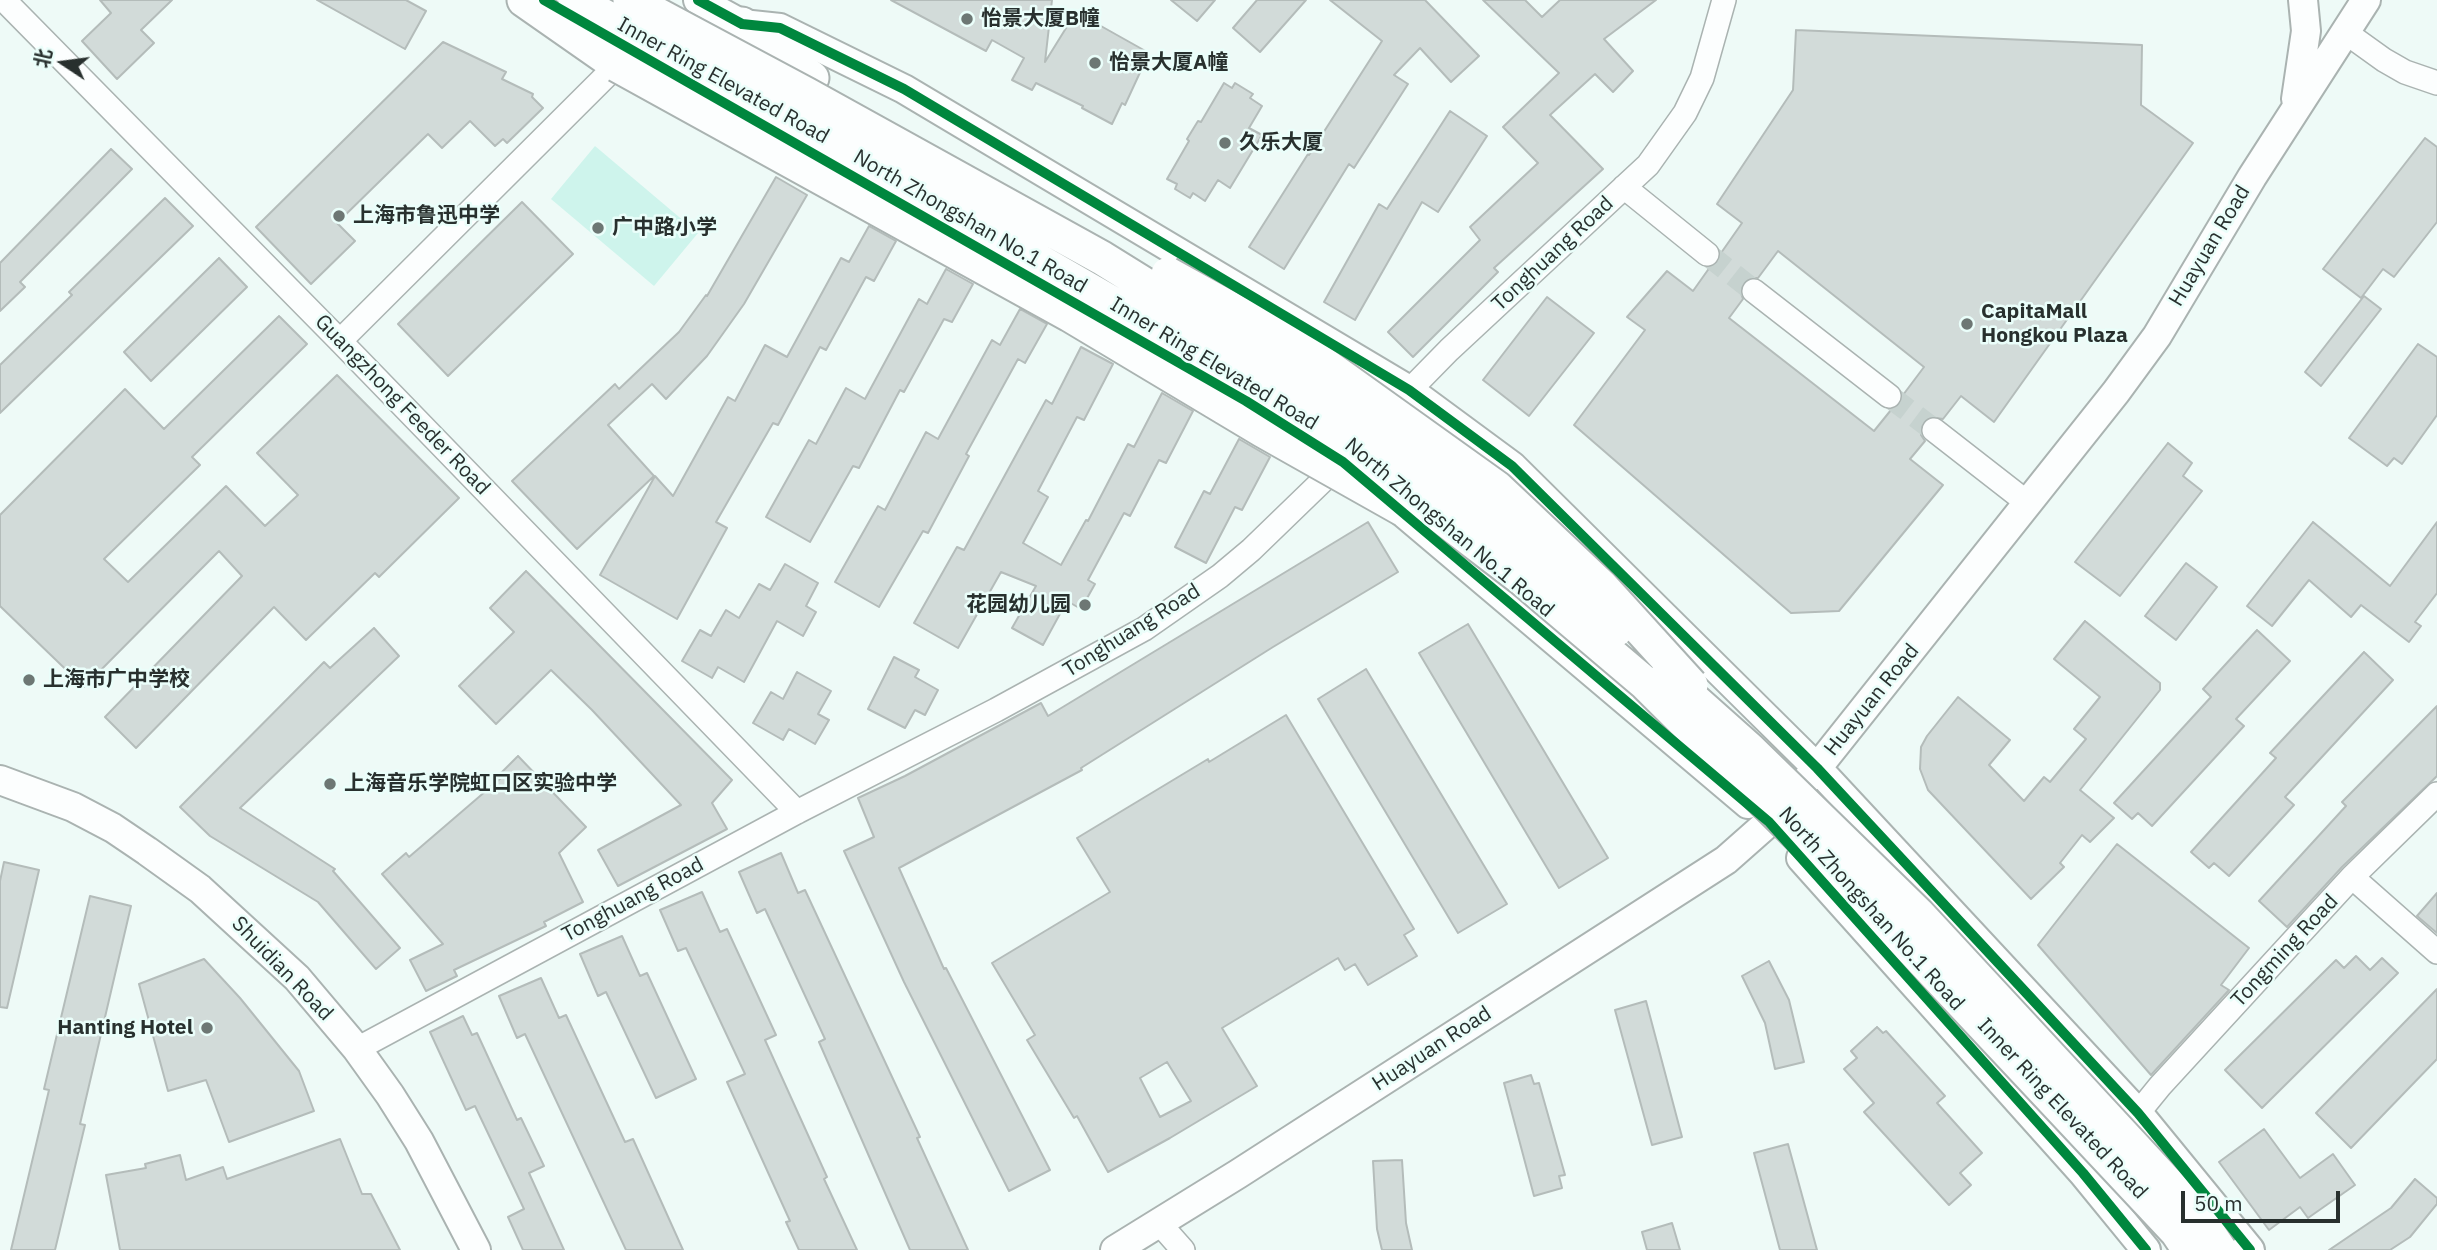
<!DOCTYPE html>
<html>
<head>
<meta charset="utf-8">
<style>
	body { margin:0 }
	#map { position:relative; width:2437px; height:1250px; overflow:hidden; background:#eefaf7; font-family:"IBM Plex Sans","Noto Sans SC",sans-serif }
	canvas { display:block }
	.north { position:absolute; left:28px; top:28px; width:70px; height:70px; -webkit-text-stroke:5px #eafefa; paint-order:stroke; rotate:283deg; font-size:19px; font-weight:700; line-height:28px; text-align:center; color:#28302e }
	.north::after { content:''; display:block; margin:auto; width:24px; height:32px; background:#28302e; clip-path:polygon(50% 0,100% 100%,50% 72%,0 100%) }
	.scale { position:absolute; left:2181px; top:1191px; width:159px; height:32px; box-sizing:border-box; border:4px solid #28302e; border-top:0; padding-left:9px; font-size:21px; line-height:24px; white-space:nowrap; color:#28302e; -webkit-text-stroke:5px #eafefa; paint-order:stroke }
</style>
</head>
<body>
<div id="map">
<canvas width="2437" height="1250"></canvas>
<div class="north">北</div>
<div class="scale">50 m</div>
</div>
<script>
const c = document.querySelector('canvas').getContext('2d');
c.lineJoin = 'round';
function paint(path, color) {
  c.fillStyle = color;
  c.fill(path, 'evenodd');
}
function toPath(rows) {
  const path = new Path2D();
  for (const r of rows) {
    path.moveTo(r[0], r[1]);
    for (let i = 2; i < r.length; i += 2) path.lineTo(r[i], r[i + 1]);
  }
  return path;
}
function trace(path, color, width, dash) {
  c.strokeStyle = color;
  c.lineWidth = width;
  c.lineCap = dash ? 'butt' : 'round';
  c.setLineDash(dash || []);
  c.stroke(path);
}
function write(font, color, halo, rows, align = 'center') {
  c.font = font + ' "IBM Plex Sans","Noto Sans SC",sans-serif';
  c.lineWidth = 5;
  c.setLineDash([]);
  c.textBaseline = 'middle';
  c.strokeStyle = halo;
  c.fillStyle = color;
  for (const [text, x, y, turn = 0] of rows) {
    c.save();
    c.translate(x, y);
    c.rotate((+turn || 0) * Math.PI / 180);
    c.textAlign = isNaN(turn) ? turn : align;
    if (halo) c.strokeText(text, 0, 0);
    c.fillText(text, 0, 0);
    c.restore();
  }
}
paint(toPath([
	[595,146,698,233,654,286,551,199]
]), '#cef4ec');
const building = toPath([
	[100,0,172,0,141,30,154,43,117,79,82,41,111,13,100,0],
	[317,0,406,0,426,11,405,49,317,0],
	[891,0,1052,0,1045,62,1076,12,1149,53,1125,105,1122,103,1112,124,1082,108,1083,106,1036,83,1032,90,1012,80,1024,58,992,40,986,51,891,0],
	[1171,0,1215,0,1197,21,1171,0],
	[1257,0,1306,0,1260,52,1233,28,1257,0],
	[1330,0,1425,0,1479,56,1451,82,1420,48,1394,75,1408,84,1354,168,1349,164,1284,269,1249,247,1308,154,1309,155,1382,41,1330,0],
	[1483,0,1525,0,1542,17,1560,0,1656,0,1604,39,1633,71,1613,92,1595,74,1550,115,1603,169,1494,268,1498,272,1413,357,1388,332,1480,240,1470,227,1538,163,1503,127,1559,73,1483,0],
	[1796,30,2142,45,2141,105,2193,143,1994,422,1961,396,1943,419,1929,417,1923,422,1921,435,1925,441,1910,459,1943,485,1839,611,1791,613,1574,425,1645,330,1627,317,1667,271,1693,291,1710,267,1718,262,1721,253,1742,223,1717,204,1793,90,1796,30],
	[1778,251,1924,367,1903,395,1900,405,1891,410,1874,431,1729,318,1743,299,1740,290,1743,283,1749,278,1758,278,1778,251],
	[443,42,506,72,502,79,533,94,532,97,543,108,507,143,503,139,495,146,470,121,442,148,428,134,337,223,355,241,311,284,256,227,443,42],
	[1224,83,1232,88,1235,83,1253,94,1250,98,1262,106,1249,128,1262,135,1230,188,1218,180,1205,201,1193,193,1190,198,1175,189,1177,184,1167,179,1189,141,1187,139,1198,121,1201,122,1224,83],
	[1450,111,1487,136,1438,212,1422,202,1355,320,1324,302,1379,204,1387,209,1450,111],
	[2425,138,2437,147,2437,222,2394,277,2383,269,2361,298,2323,269,2425,138],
	[111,149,132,169,20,282,25,287,0,311,0,263,111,149],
	[776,177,807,195,744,304,707,356,666,399,652,384,608,425,654,476,577,549,512,481,615,384,619,389,679,332,706,295,707,296,776,177],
	[165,198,193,226,0,413,0,365,72,295,69,292,165,198],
	[522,202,573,254,448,376,398,324,522,202],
	[869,226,896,241,874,281,866,277,826,350,820,347,778,425,773,423,716,522,727,528,677,619,600,575,655,476,673,496,728,397,735,401,765,345,787,357,841,258,849,262,869,226],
	[219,258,247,287,151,381,124,352,219,258],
	[946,269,973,284,952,322,944,319,904,392,900,390,859,468,853,466,810,542,766,517,809,440,816,444,846,388,865,399,919,299,927,304,946,269],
	[2364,296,2381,309,2321,386,2305,372,2364,296],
	[1547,297,1594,333,1529,416,1483,380,1547,297],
	[1020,309,1047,324,1025,363,1018,359,966,454,969,456,928,533,923,531,879,607,835,582,878,506,885,510,926,432,938,439,992,340,1000,345,1020,309],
	[279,316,307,344,192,457,200,465,104,559,128,582,226,486,265,526,298,495,257,453,337,375,459,498,379,577,375,573,306,640,274,607,136,748,105,717,242,576,219,551,84,687,0,606,0,515,125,389,164,429,279,316],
	[2418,344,2437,357,2437,415,2402,464,2394,458,2387,466,2349,438,2418,344],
	[1081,347,1113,364,1084,420,1077,417,1038,491,1048,497,1023,543,1061,565,1086,520,1088,521,1128,444,1134,447,1162,393,1193,411,1166,463,1159,460,1130,516,1124,513,1088,580,1095,584,1081,609,1067,601,1043,645,1012,628,1036,586,1001,572,958,648,914,623,957,547,964,550,1046,400,1052,404,1081,347],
	[1239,439,1270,457,1242,510,1235,507,1206,563,1175,547,1204,491,1210,494,1239,439],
	[2168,443,2192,463,2183,476,2202,491,2120,596,2075,562,2168,443],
	[1368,522,1398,572,1273,647,1081,768,1082,770,899,868,944,969,946,968,1050,1170,1009,1191,904,982,844,851,874,837,858,798,905,776,1041,703,1048,716,1368,522],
	[2313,522,2390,586,2437,522,2437,593,2415,622,2421,626,2409,642,2361,605,2351,617,2309,580,2272,626,2247,606,2313,522],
	[2186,563,2217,587,2176,640,2145,616,2186,563],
	[785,564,818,583,806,606,816,612,803,636,777,621,744,682,718,667,712,678,682,661,700,630,711,636,726,610,739,618,759,584,770,590,785,564],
	[526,571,732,780,712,803,727,829,618,886,598,850,681,805,592,710,551,670,496,724,459,686,514,632,490,608,526,571],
	[2085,621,2160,683,2160,690,2080,790,2114,818,2090,842,2082,835,2060,863,2064,867,2031,899,1928,790,1920,769,1921,747,1927,736,1958,697,2010,740,1989,765,2024,801,2044,777,2050,782,2086,739,2074,729,2100,697,2054,659,2085,621],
	[1468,624,1608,858,1559,888,1419,653,1468,624],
	[374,628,399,656,240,808,335,869,333,871,400,948,376,969,318,902,210,836,180,807,324,662,330,668,374,628],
	[2257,630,2290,661,2236,719,2244,726,2152,826,2138,813,2132,819,2114,803,2211,697,2203,689,2257,630],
	[2364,652,2393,680,2285,797,2294,805,2229,876,2214,863,2209,868,2191,852,2276,758,2270,753,2364,652],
	[894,657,919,670,915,677,938,690,925,715,915,710,905,728,868,709,894,657],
	[1366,669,1507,904,1458,933,1318,699,1366,669],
	[797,672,831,691,818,714,829,720,815,744,789,729,783,740,753,723,771,692,783,699,797,672],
	[2437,706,2437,776,2342,867,2287,927,2259,901,2346,806,2342,802,2437,706],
	[1286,715,1414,929,1404,935,1417,956,1368,985,1355,964,1345,970,1338,958,1222,1028,1257,1086,1170,1138,1108,1172,1077,1116,1074,1118,1027,1040,1035,1035,992,963,1110,892,1077,838,1208,759,1209,762,1286,715],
	[1167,1062,1191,1101,1160,1117,1140,1078,1167,1062],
	[518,756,586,827,559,853,583,902,544,922,546,926,454,970,457,976,426,991,410,960,443,944,382,874,406,853,409,857,501,778,499,775,518,756],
	[2117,844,2249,948,2221,985,2229,990,2151,1075,2038,945,2117,844],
	[781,853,798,893,805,890,920,1137,917,1138,968,1250,910,1250,819,1042,825,1039,765,909,757,913,739,872,781,853],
	[4,862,39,870,7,1008,0,1007,0,881,4,862],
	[702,892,720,932,727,929,776,1035,765,1040,827,1177,824,1179,857,1250,799,1250,786,1222,790,1221,727,1082,745,1074,686,948,678,951,660,910,702,892],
	[2437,893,2437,933,2417,916,2437,893],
	[90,896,131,906,80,1124,85,1125,55,1250,11,1250,49,1090,44,1089,90,896],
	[622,936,640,976,647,973,696,1079,656,1098,606,992,598,996,580,954,622,936],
	[2356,956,2370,970,2382,958,2398,973,2262,1108,2225,1070,2336,960,2344,968,2356,956],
	[204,959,240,998,299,1071,314,1111,229,1142,206,1080,168,1091,139,984,204,959],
	[1769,961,1789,1000,1804,1062,1775,1069,1765,1023,1742,976,1769,961],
	[541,978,559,1018,566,1015,625,1142,633,1139,683,1250,626,1250,525,1034,517,1038,499,996,541,978],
	[2437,989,2437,1059,2351,1148,2316,1113,2437,989],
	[1646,1001,1682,1137,1652,1145,1615,1010,1646,1001],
	[463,1016,472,1035,477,1033,517,1120,521,1118,544,1166,529,1173,564,1250,523,1250,508,1217,524,1209,475,1106,466,1110,430,1032,463,1016],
	[1877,1027,1883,1033,1886,1031,1945,1096,1937,1103,1982,1153,1960,1173,1971,1185,1949,1205,1864,1112,1874,1103,1844,1069,1857,1058,1851,1051,1877,1027],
	[1531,1075,1534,1084,1539,1083,1565,1175,1559,1176,1562,1188,1534,1196,1504,1083,1531,1075],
	[2264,1129,2300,1178,2333,1154,2355,1185,2308,1218,2300,1207,2269,1230,2219,1162,2264,1129],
	[340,1139,362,1194,371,1194,400,1250,120,1250,106,1175,146,1168,145,1164,180,1155,186,1180,223,1167,227,1179,340,1139],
	[1788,1144,1817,1250,1780,1250,1754,1153,1788,1144],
	[1402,1160,1406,1223,1412,1250,1382,1250,1377,1229,1373,1161,1402,1160],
	[2415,1179,2437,1198,2437,1204,2410,1237,2390,1250,2329,1250,2391,1208,2415,1179],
	[1672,1223,1680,1250,1647,1250,1642,1232,1672,1223]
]);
paint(building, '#d2dbd9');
trace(building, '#b4bcba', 2);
trace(toPath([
	[1707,254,1754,291],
	[1889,396,1934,430]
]), '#c6d2cf', 23, [23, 11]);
const minor = toPath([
	[4,0,340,341,797,812],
	[2345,32,2384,60,2405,72,2437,83],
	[1624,187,1707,254],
	[1754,291,1889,396],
	[340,341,617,65],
	[1398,402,1449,350,1648,165,1685,113,1702,78,1724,0],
	[1934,430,2029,504],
	[2352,877,2437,952],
	[357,1049,797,812,996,710,1144,629,1220,576,1251,550,1343,461],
	[2138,1113,2160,1086,2352,877,2437,794],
	[1160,1224,1183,1250]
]);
const major = toPath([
	[698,0,742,24,780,28,904,89,1409,390,1512,466,1817,768,2138,1113,2250,1250],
	[589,26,805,150],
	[2296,99,2306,31,2303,0],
	[1386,498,1748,804],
	[0,780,73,807,113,828,147,851,200,889,297,978,357,1049,390,1095,419,1141,476,1250],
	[1801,858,2083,1173,2146,1250],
	[1115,1250,1238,1174,1726,860,1769,822,1817,768,2116,392,2157,336,2252,177,2366,0]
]);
const highway = toPath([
	[524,0,617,65],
	[742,24,812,78]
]);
trace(minor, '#aab3b1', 26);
trace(major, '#aab3b1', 32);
trace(highway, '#aab3b1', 37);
trace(minor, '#fcfefe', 23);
trace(major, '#fcfefe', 28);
trace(highway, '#fcfefe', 33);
const highwayBridge = toPath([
	[575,0,852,153,1171,337,1338,438,1521,578,1646,684,1891,927,2177,1232,2189,1250],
	[630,0,806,94,1102,258,1350,412,1518,541,1616,630],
	[617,65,1070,315,1262,430,1404,510],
	[1168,274,1300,347,1497,488,1602,587,1691,685],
	[1667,676,1749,749,1918,914,2195,1213,2220,1250]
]);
trace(highwayBridge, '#aab3b1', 37, []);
trace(highwayBridge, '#fcfefe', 33);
trace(toPath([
	[544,0,1246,401,1343,462,1769,822,2083,1173,2146,1250],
	[698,0,742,24,780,28,904,89,1409,390,1512,466,1817,768,2138,1113,2250,1250]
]), '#00873e', 10);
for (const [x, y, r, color] of [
	[967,19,7,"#6d7774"],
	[1095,63,7,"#6d7774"],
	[1225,143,7,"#6d7774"],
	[339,216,7,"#6d7774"],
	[598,228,7,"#6d7774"],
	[1967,324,7,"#6d7774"],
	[1085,605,7,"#6d7774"],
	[29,680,7,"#6d7774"],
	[330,784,7,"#6d7774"],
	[207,1028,7,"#6d7774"]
]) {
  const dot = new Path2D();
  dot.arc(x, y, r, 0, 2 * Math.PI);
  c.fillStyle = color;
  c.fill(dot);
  trace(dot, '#eafefa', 2.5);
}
write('bold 21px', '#28302e', '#eafefa', [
	["怡景大厦B幢",981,19],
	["怡景大厦A幢",1109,63],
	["久乐大厦",1239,143],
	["上海市鲁迅中学",353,216],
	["广中路小学",612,228],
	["CapitaMall",1981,312],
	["Hongkou Plaza",1981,336],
	["花园幼儿园",1071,605,"right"],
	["上海市广中学校",43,680],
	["上海音乐学院虹口区实验中学",344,784],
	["Hanting Hotel",193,1028,"right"]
], 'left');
write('21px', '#28302e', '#eafefa', [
	["Inner Ring Elevated Road",723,81,29],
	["North Zhongshan No.1 Road",970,222,30],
	["Huayuan Road",2210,246,-59],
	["Tonghuang Road",1553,254,-43],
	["Inner Ring Elevated Road",1214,364,31],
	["Guangzhong Feeder Road",402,405,46],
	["North Zhongshan No.1 Road",1449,528,40],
	["Tonghuang Road",1132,631,-32],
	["Huayuan Road",1872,700,-51],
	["Tonghuang Road",633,900,-28],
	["North Zhongshan No.1 Road",1871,909,48],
	["Tongming Road",2285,951,-47],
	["Shuidian Road",282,969,46],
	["Huayuan Road",1432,1049,-33],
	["Inner Ring Elevated Road",2062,1109,47]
]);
</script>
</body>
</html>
